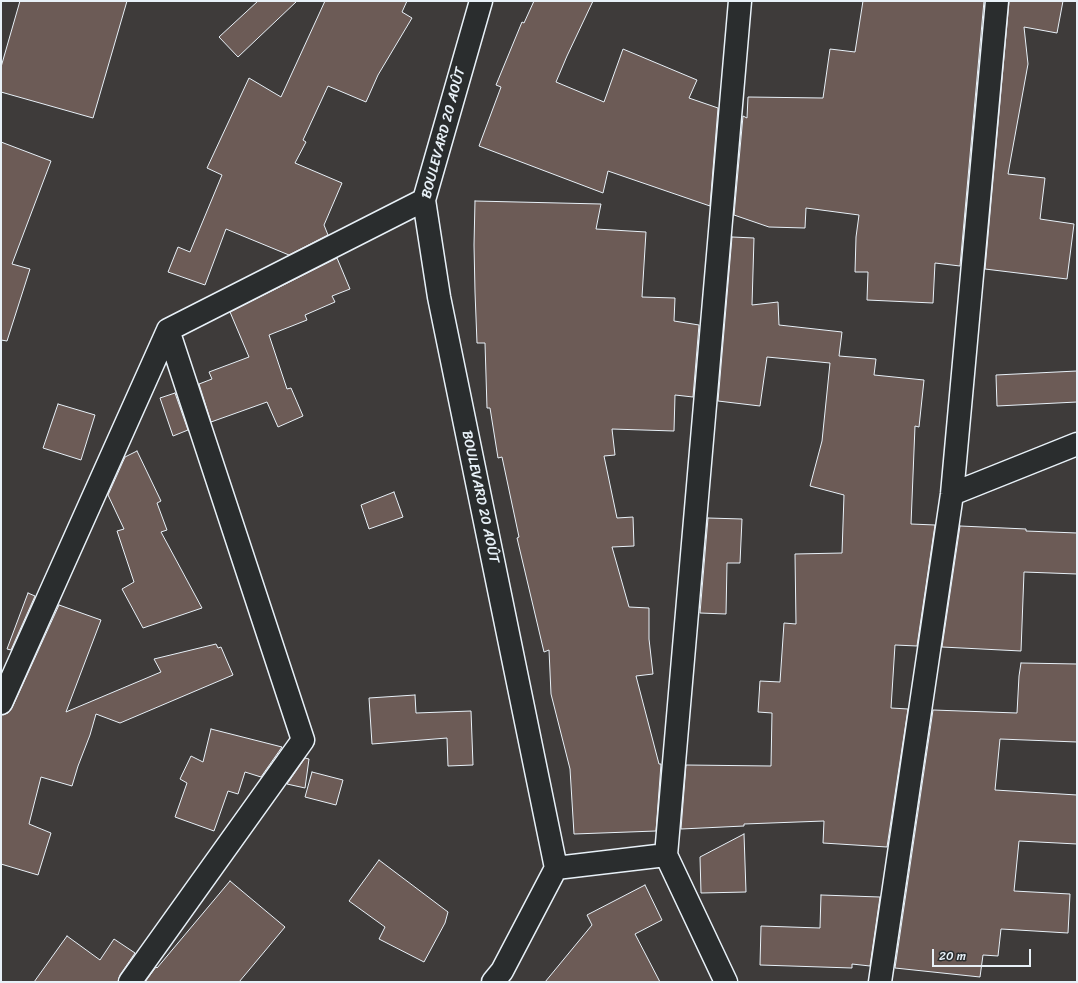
<!DOCTYPE html>
<html>
<head>
<meta charset="utf-8">
<style>
	body { margin:0 }
	#map { position:relative; width:1078px; height:983px; overflow:hidden; background:#3e3b3a; font-family:Sriracha,sans-serif }
	canvas { display:block }
	.frame { position:absolute; inset:0; border:2px solid #e8f1f8; pointer-events:none }
	.scale { position:absolute; left:932px; top:949px; width:99px; height:18px; box-sizing:border-box; border:2px solid #e8f1f8; border-top:0; padding-left:5px; font-size:12px; line-height:14px; white-space:nowrap; color:#e8f1f8; -webkit-text-stroke:3px #2a2d2e; paint-order:stroke }
</style>
</head>
<body>
<div id="map">
<canvas width="1078" height="983"></canvas>
<div class="frame"></div>
<div class="scale">20 m</div>
</div>
<script>
const c = document.querySelector('canvas').getContext('2d');
c.lineJoin = 'round';
function paint(path, color) {
  c.fillStyle = color;
  c.fill(path, 'evenodd');
}
function toPath(rows) {
  const path = new Path2D();
  for (const r of rows) {
    path.moveTo(r[0], r[1]);
    for (let i = 2; i < r.length; i += 2) path.lineTo(r[i], r[i + 1]);
  }
  return path;
}
function trace(path, color, width, dash) {
  c.strokeStyle = color;
  c.lineWidth = width;
  c.lineCap = dash ? 'butt' : 'round';
  c.setLineDash(dash || []);
  c.stroke(path);
}
function write(font, color, halo, rows, align = 'center') {
  c.font = font + ' Sriracha,sans-serif';
  c.lineWidth = 3;
  c.setLineDash([]);
  c.textBaseline = 'middle';
  c.strokeStyle = halo;
  c.fillStyle = color;
  for (const [text, x, y, turn = 0] of rows) {
    c.save();
    c.translate(x, y);
    c.rotate((+turn || 0) * Math.PI / 180);
    c.textAlign = isNaN(turn) ? turn : align;
    if (halo) c.strokeText(text, 0, 0);
    c.fillText(text, 0, 0);
    c.restore();
  }
}
const building = toPath([
	[20,1,127,1,93,118,1,92,1,67,20,1],
	[258,1,297,1,238,57,219,37,258,1],
	[325,1,407,1,402,12,412,18,378,75,366,102,328,86,303,140,306,142,295,163,342,183,324,225,328,235,289,255,226,229,205,285,168,272,178,247,190,252,222,175,207,168,249,78,281,97,325,1],
	[534,1,593,1,567,56,556,82,604,102,623,49,697,80,689,98,718,108,710,206,608,171,603,193,479,146,501,87,496,85,522,22,524,23,534,1],
	[863,1,984,1,960,266,935,263,933,303,867,300,868,272,855,272,856,237,859,215,806,208,805,228,769,227,734,215,743,116,747,118,748,97,823,98,830,49,855,52,863,1],
	[1009,1,1063,1,1057,33,1024,27,1028,64,1008,174,1045,178,1040,219,1074,224,1067,279,985,269,1009,1],
	[1,142,51,161,12,264,30,269,7,341,1,340,1,142],
	[475,201,601,204,596,229,646,232,642,297,675,298,674,321,699,325,693,397,675,395,674,431,612,429,615,455,604,456,617,518,633,517,634,546,612,547,629,607,649,608,649,639,653,674,636,676,659,764,661,764,656,831,574,834,570,769,551,694,549,650,544,652,517,538,519,537,502,457,498,458,490,408,487,408,485,343,477,343,475,292,474,245,475,201],
	[732,237,754,238,752,305,778,302,779,325,842,332,839,356,876,359,874,375,924,380,919,427,915,426,911,524,935,525,917,646,895,645,891,708,908,709,887,847,823,843,824,821,744,824,744,826,681,829,686,765,771,766,772,713,758,712,760,681,780,682,784,623,796,624,795,554,842,553,844,495,810,486,822,441,830,363,767,357,760,406,718,401,732,237],
	[337,258,350,289,332,296,335,302,305,315,307,320,269,335,287,389,291,388,303,416,278,427,267,402,211,422,199,384,212,379,209,372,249,357,230,312,337,258],
	[1077,371,1077,402,997,406,996,375,1077,371],
	[175,393,188,430,173,436,160,398,175,393],
	[58,404,95,415,81,460,43,448,58,404],
	[137,451,161,501,157,503,167,530,161,532,202,608,143,628,122,589,134,582,117,531,124,529,108,495,125,457,137,451],
	[394,492,403,517,369,529,361,505,394,492],
	[708,518,742,519,740,563,727,563,726,614,700,613,708,518],
	[960,526,1026,529,1026,531,1077,533,1077,574,1024,572,1021,651,942,647,960,526],
	[28,593,35,596,11,650,7,649,28,593],
	[59,605,101,620,66,712,161,672,154,659,216,644,218,648,221,647,233,675,120,723,96,714,90,735,78,766,72,786,41,777,29,824,51,833,38,875,1,864,1,715,8,713,12,708,59,605],
	[1021,663,1077,664,1077,742,1000,739,995,790,1077,795,1077,844,1019,841,1014,891,1070,894,1068,933,1001,929,998,956,983,955,980,977,895,968,933,710,1017,713,1019,676,1021,663],
	[415,695,416,713,471,711,473,765,448,766,447,738,372,744,369,698,415,695],
	[211,729,282,747,261,777,245,772,238,794,228,791,214,831,175,817,187,783,180,779,191,756,203,762,211,729],
	[305,758,309,759,305,788,287,784,305,758],
	[312,772,343,780,336,805,305,797,312,772],
	[744,834,746,892,701,893,700,857,744,834],
	[379,860,448,912,445,923,424,962,379,939,385,927,349,901,379,860],
	[230,881,285,927,239,982,145,982,156,967,157,968,230,881],
	[645,885,662,920,635,934,660,982,545,982,592,925,587,915,645,885],
	[821,895,880,897,870,966,852,964,852,968,760,965,761,926,820,928,821,895],
	[67,936,100,960,114,939,135,953,120,975,118,982,34,982,67,936]
]);
paint(building, '#6c5b56');
trace(building, '#e8f1f8', 1);
const street = toPath([
	[481,1,424,200,439,297,556,868,502,971,493,982],
	[952,494,1077,444],
	[1,703,168,330,424,200],
	[556,868,666,855],
	[130,982,303,740,168,330],
	[726,982,666,855,740,1],
	[880,982,952,494,997,1]
]);
trace(street, '#e8f1f8', 25);
trace(street, '#2a2d2e', 22);
write('14px', '#e8f1f8', '#2a2d2e', [
	["BOULEVARD 20 AOÛT",444,133,-75],
	["BOULEVARD 20 AOÛT",480,497,78]
]);
</script>
</body>
</html>
